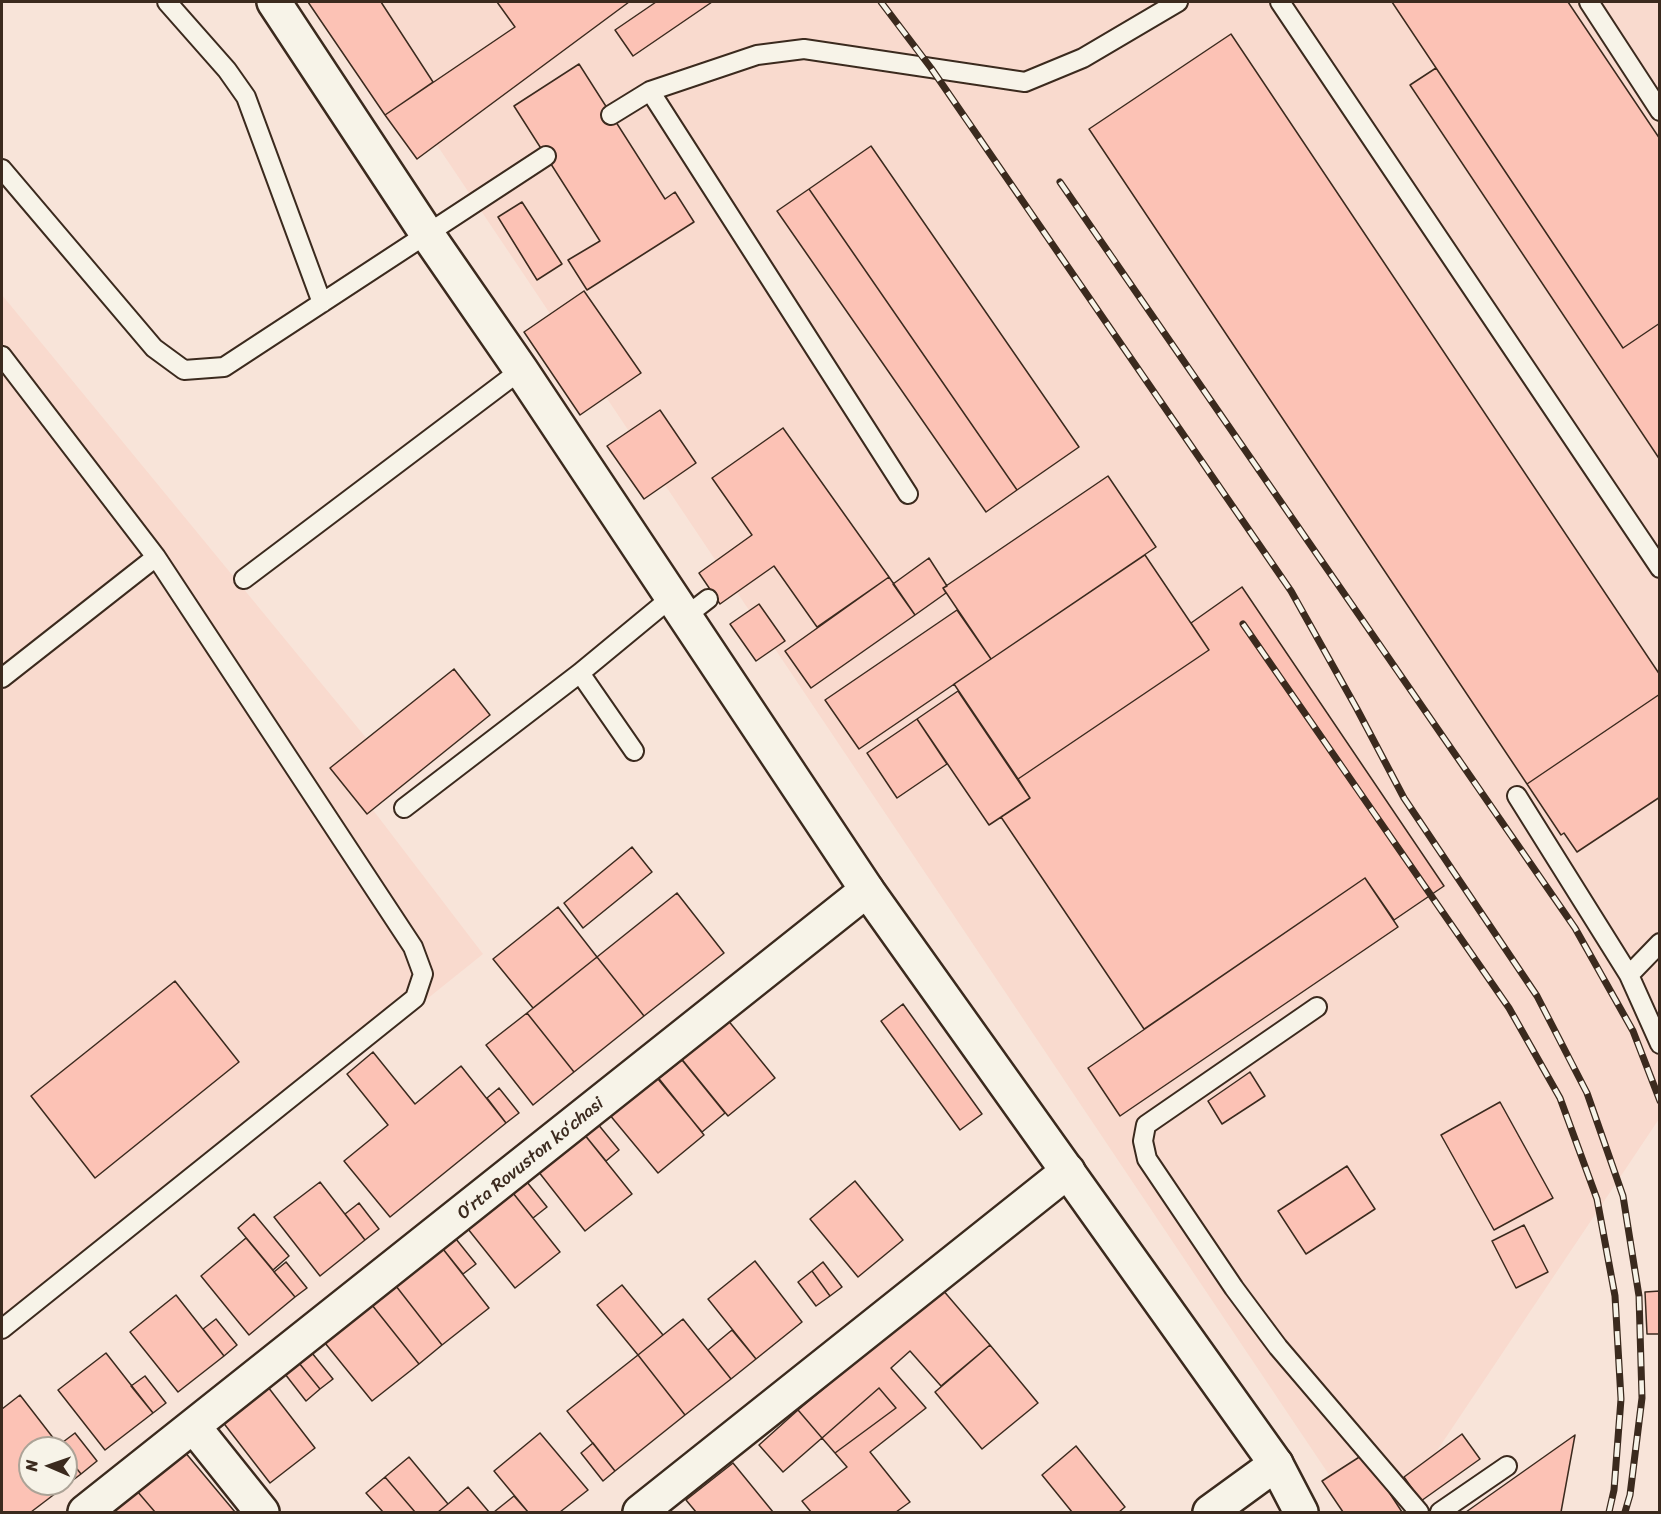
<!DOCTYPE html>
<html>
<head>
<meta charset="utf-8">
<style>
	body { margin:0 }
	#map { position:relative; width:1661px; height:1514px; overflow:hidden; background:#f8e4d9; font-family:Sriracha,sans-serif }
	canvas { display:block }
	.frame { position:absolute; inset:0; border:3px solid #3b2a1e; pointer-events:none }
	.north { position:absolute; left:18px; top:1436px; width:60px; height:60px; box-sizing:border-box; background:#f7f3e8; border:2px solid #aca397; border-radius:50%; rotate:272deg; font-size:16px; font-weight:700; line-height:24px; text-align:center; color:#3b2a1e }
	.north::after { content:''; display:block; margin:auto; width:21px; height:27px; background:#3b2a1e; clip-path:polygon(50% 0,100% 100%,50% 72%,0 100%) }
</style>
</head>
<body>
<div id="map">
<canvas width="1661" height="1514"></canvas>
<div class="frame"></div>
<div class="north">N</div>
</div>
<script>
const c = document.querySelector('canvas').getContext('2d');
c.lineJoin = 'round';
function paint(path, color) {
  c.fillStyle = color;
  c.fill(path, 'evenodd');
}
function toPath(rows) {
  const path = new Path2D();
  for (const r of rows) {
    path.moveTo(r[0], r[1]);
    for (let i = 2; i < r.length; i += 2) path.lineTo(r[i], r[i + 1]);
  }
  return path;
}
function trace(path, color, width, dash) {
  c.strokeStyle = color;
  c.lineWidth = width;
  c.lineCap = dash ? 'butt' : 'round';
  c.setLineDash(dash || []);
  c.stroke(path);
}
function write(font, color, halo, rows, align = 'center') {
  c.font = font + ' Sriracha,sans-serif';
  c.lineWidth = 5;
  c.setLineDash([]);
  c.textBaseline = 'middle';
  c.strokeStyle = halo;
  c.fillStyle = color;
  for (const [text, x, y, turn = 0] of rows) {
    c.save();
    c.translate(x, y);
    c.rotate((+turn || 0) * Math.PI / 180);
    c.textAlign = isNaN(turn) ? turn : align;
    if (halo) c.strokeText(text, 0, 0);
    c.fillText(text, 0, 0);
    c.restore();
  }
}
paint(toPath([
	[341,2,1659,2,1659,1119,1396,1512,1354,1512],
	[2,295,367,739,367,814,373,810,483,954,2,1340]
]), '#f9dace');
const building = toPath([
	[308,2,381,2,433,82,385,115,308,2],
	[497,2,629,2,417,159,385,115,515,27,497,2],
	[656,2,712,2,633,56,615,30,656,2],
	[1392,2,1568,2,1660,139,1660,323,1623,348,1392,2],
	[1231,34,1660,675,1660,694,1527,784,1089,129,1231,34],
	[579,64,665,199,675,192,694,222,587,290,568,260,600,241,514,106,579,64],
	[1436,68,1623,348,1660,323,1660,460,1410,85,1436,68],
	[871,146,1079,447,1017,490,809,189,871,146],
	[809,189,1017,490,986,512,777,211,809,189],
	[522,202,562,264,537,280,498,217,522,202],
	[584,291,641,373,580,415,524,332,584,291],
	[660,410,696,463,644,499,607,446,660,410],
	[783,428,889,577,817,627,774,566,720,604,699,573,752,535,712,478,783,428],
	[1108,476,1156,547,991,659,943,588,1108,476],
	[1145,555,1209,650,1018,779,954,684,1145,555],
	[929,558,947,586,943,588,946,593,915,615,893,584,929,558],
	[889,577,915,615,811,688,785,651,889,577],
	[1242,587,1444,886,1394,920,1365,878,1144,1029,1001,817,1030,798,1018,779,1209,650,1191,623,1242,587],
	[759,604,785,641,756,661,730,624,759,604],
	[957,610,991,659,859,749,825,700,957,610],
	[454,669,490,715,367,814,330,768,454,669],
	[958,691,1030,798,989,825,917,719,958,691],
	[1660,694,1660,797,1577,852,1564,833,1561,835,1527,784,1660,694],
	[917,719,947,764,897,798,867,753,917,719],
	[632,847,652,872,583,928,564,903,632,847],
	[1365,878,1398,927,1120,1116,1088,1068,1365,878],
	[677,893,724,953,644,1016,597,957,677,893],
	[558,907,597,957,533,1008,493,959,558,907],
	[597,957,644,1016,574,1072,527,1013,597,957],
	[175,981,239,1062,95,1178,31,1096,175,981],
	[903,1004,982,1114,960,1130,881,1021,903,1004],
	[527,1013,574,1072,533,1105,486,1045,527,1013],
	[727,1019,775,1078,728,1116,680,1057,727,1019],
	[373,1052,415,1104,461,1066,506,1123,390,1217,344,1161,388,1125,347,1074,373,1052],
	[682,1060,725,1113,702,1132,658,1079,682,1060],
	[1250,1072,1265,1096,1222,1124,1208,1101,1250,1072],
	[656,1075,704,1135,658,1173,609,1114,656,1075],
	[499,1088,519,1113,506,1123,487,1098,499,1088],
	[1500,1102,1553,1198,1494,1230,1441,1135,1500,1102],
	[597,1123,619,1150,606,1161,584,1134,597,1123],
	[584,1134,632,1194,585,1231,538,1171,584,1134],
	[1347,1166,1375,1209,1306,1254,1278,1211,1347,1166],
	[855,1181,903,1240,858,1277,810,1219,855,1181],
	[320,1182,365,1240,320,1276,274,1217,320,1182],
	[527,1182,547,1207,533,1218,513,1193,527,1182],
	[513,1193,560,1252,515,1288,468,1229,513,1193],
	[359,1203,379,1229,365,1240,345,1214,359,1203],
	[254,1214,289,1256,273,1270,238,1228,254,1214],
	[1524,1225,1548,1272,1516,1288,1492,1241,1524,1225],
	[246,1238,295,1297,249,1335,201,1276,246,1238],
	[456,1239,476,1264,463,1274,443,1249,456,1239],
	[443,1249,489,1308,442,1345,396,1286,443,1249],
	[755,1261,802,1322,756,1359,708,1299,755,1261],
	[286,1262,307,1288,295,1297,274,1272,286,1262],
	[823,1262,842,1287,830,1296,812,1271,823,1262],
	[812,1271,830,1296,816,1306,798,1282,812,1271],
	[622,1285,663,1335,638,1355,597,1305,622,1285],
	[396,1286,442,1345,419,1364,372,1305,396,1286],
	[942,1289,990,1345,941,1386,910,1351,891,1368,926,1408,870,1452,910,1502,896,1512,811,1512,802,1501,847,1467,835,1453,896,1408,879,1388,822,1438,798,1410,942,1289],
	[1660,1291,1660,1334,1647,1334,1645,1292,1660,1291],
	[176,1295,224,1356,178,1392,130,1332,176,1295],
	[372,1305,419,1364,372,1401,325,1343,372,1305],
	[216,1319,237,1345,224,1356,203,1329,216,1319],
	[683,1319,731,1379,685,1415,638,1355,683,1319],
	[732,1330,756,1359,731,1379,708,1350,732,1330],
	[990,1345,1038,1403,982,1449,935,1392,990,1345],
	[106,1353,153,1413,105,1450,58,1390,106,1353],
	[312,1353,333,1379,320,1389,299,1363,312,1353],
	[638,1355,685,1415,615,1471,567,1411,638,1355],
	[299,1363,320,1389,306,1401,285,1374,299,1363],
	[145,1376,166,1403,153,1413,131,1386,145,1376],
	[268,1387,315,1448,270,1483,222,1421,268,1387],
	[879,1388,896,1408,835,1453,822,1438,879,1388],
	[20,1395,61,1448,30,1448,30,1484,66,1484,66,1455,81,1474,31,1512,2,1512,2,1409,20,1395],
	[798,1410,822,1438,783,1472,759,1445,798,1410],
	[75,1433,97,1461,81,1474,66,1455,66,1448,59,1445,75,1433],
	[540,1433,588,1490,560,1512,528,1512,494,1471,540,1433],
	[1462,1434,1480,1459,1421,1501,1404,1477,1462,1434],
	[1575,1435,1561,1512,1466,1512,1575,1435],
	[593,1443,615,1471,603,1481,581,1453,593,1443],
	[1076,1446,1125,1507,1119,1512,1072,1512,1042,1475,1076,1446],
	[184,1451,235,1512,155,1512,137,1491,184,1451],
	[1364,1454,1402,1512,1343,1512,1322,1481,1364,1454],
	[409,1457,448,1504,438,1512,415,1512,385,1477,409,1457],
	[733,1463,773,1512,696,1512,686,1500,733,1463],
	[385,1477,415,1512,383,1512,366,1493,385,1477],
	[468,1487,489,1512,438,1512,448,1504,468,1487],
	[137,1491,155,1512,110,1512,137,1491],
	[514,1496,528,1512,494,1512,514,1496]
]);
paint(building, '#fcc2b5');
trace(building, '#3b2a1e', 1.5);
const service = toPath([
	[167,2,227,70,246,97,322,303],
	[1280,2,1660,568],
	[1589,2,1660,111],
	[650,91,908,494],
	[611,115,650,91,757,55,804,49,1025,82,1083,58,1178,2],
	[2,169,154,348,184,370,224,367,546,156],
	[2,356,156,557,413,947,423,974,415,998,2,1329],
	[244,579,521,370],
	[686,616,708,599],
	[580,673,634,751],
	[2,678,156,557],
	[1517,796,1629,975,1660,1044],
	[404,808,580,673,672,597],
	[1629,975,1660,943],
	[1317,1007,1146,1125,1143,1141,1147,1159,1234,1288,1278,1347,1419,1512],
	[1440,1512,1507,1466]
]);
const minor = toPath([
	[194,1427,262,1512],
	[85,1512,867,890],
	[640,1512,1068,1171],
	[1210,1512,1276,1464]
]);
const tertiary = toPath([
	[274,2,427,234,521,370,867,890,1276,1464,1301,1512]
]);
trace(service, '#3b2a1e', 22);
trace(minor, '#3b2a1e', 38);
trace(tertiary, '#3b2a1e', 38);
trace(service, '#f7f3e8', 18);
trace(minor, '#f7f3e8', 33);
trace(tertiary, '#f7f3e8', 33);
const rail = toPath([
	[881,2,931,68,1291,591,1357,709,1404,798,1537,996,1587,1093,1623,1196,1639,1296,1642,1398,1630,1495,1625,1512],
	[1060,182,1575,928,1633,1031,1660,1101],
	[1243,624,1509,1008,1560,1098,1597,1199,1615,1296,1621,1399,1614,1490,1609,1512]
]);
trace(rail, '#3b2a1e', 7);
trace(rail, '#f7f3e8', 4.5, [14]);
write('18px', '#3b2a1e', '#f7f3e8', [
	["Oʻrta Rovuston koʻchasi",531,1159,-39]
]);
</script>
</body>
</html>
